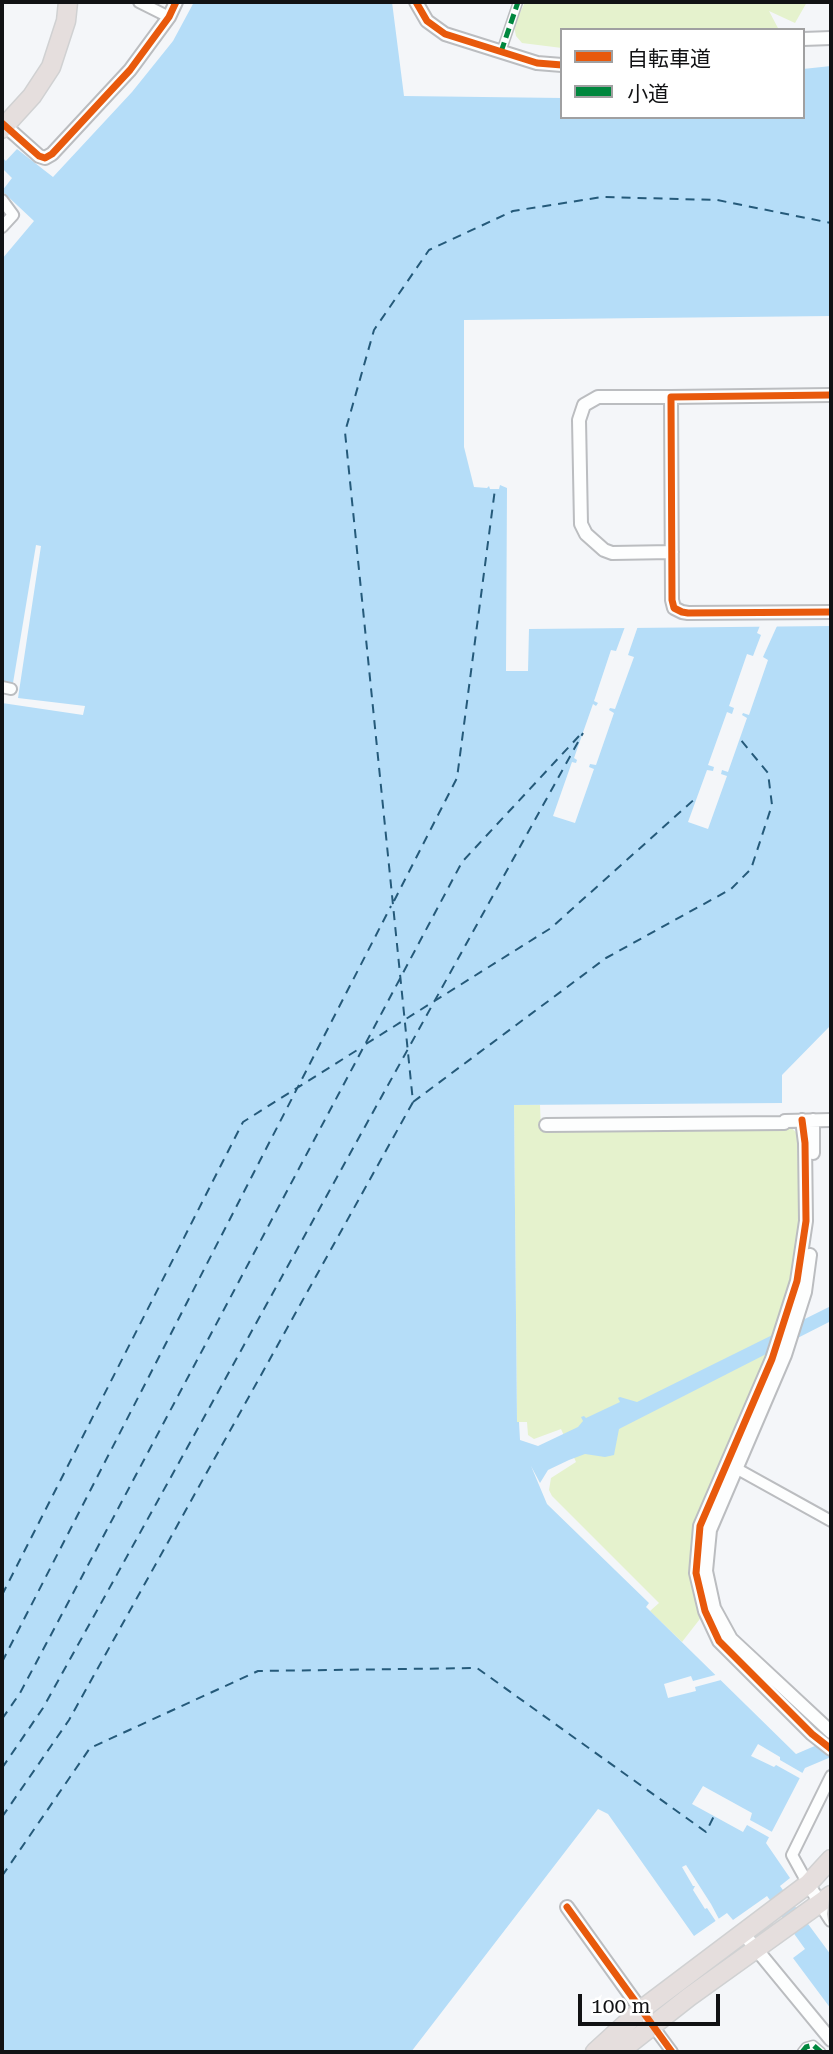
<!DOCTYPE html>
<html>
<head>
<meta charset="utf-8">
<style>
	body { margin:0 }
	#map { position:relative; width:833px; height:2054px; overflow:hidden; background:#f4f6f9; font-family:"Roboto Serif","Noto Sans JP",serif }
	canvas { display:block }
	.frame { position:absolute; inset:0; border:4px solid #111214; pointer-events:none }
	.legend { position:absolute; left:560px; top:28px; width:245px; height:91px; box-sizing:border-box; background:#fff; border:2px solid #a0a0a1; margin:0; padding:9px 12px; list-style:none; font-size:21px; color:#111214 }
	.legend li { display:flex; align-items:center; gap:14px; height:35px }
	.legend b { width:35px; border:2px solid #a0a0a1 }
	.scale { position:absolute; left:578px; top:1994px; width:142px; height:32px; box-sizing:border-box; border:4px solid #111214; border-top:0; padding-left:9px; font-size:21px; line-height:24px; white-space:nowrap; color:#111214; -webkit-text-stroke:5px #fff; paint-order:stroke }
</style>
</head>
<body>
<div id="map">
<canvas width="833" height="2054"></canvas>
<div class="frame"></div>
<ul class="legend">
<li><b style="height:9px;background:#e8590c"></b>自転車道</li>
<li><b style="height:9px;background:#00873e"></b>小道</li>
</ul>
<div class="scale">100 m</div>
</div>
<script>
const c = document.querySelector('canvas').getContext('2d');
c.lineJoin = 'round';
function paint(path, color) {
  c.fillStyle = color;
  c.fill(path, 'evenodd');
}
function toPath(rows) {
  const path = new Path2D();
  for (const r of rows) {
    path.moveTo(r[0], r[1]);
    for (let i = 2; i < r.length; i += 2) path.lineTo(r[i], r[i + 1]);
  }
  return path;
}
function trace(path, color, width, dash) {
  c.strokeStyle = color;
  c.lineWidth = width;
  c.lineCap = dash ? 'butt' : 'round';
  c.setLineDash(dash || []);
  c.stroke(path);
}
paint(toPath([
	[525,2,807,2,795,23,769,11,779,30,562,30,562,48,522,43,516,36,514,26],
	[514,1105,540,1105,541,1129,788,1125,797,1133,799,1200,798,1236,793,1276,781,1319,701,1509,692,1534,690,1564,703,1615,682,1642,650,1611,659,1603,552,1496,549,1490,551,1478,576,1462,561,1429,534,1439,528,1435,527,1422,517,1422]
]), '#e5f2cd');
paint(toPath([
	[194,2,392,2,404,96,562,98,562,117,803,117,803,69,831,66,831,316,464,320,464,447,474,487,487,488,489,486,490,489,499,489,500,485,507,488,506,671,528,671,529,629,831,626,831,1025,782,1075,782,1103,514,1105,517,1422,519,1422,520,1440,538,1446,578,1427,583,1421,581,1417,584,1416,586,1418,620,1402,618,1398,620,1397,637,1402,831,1306,831,1321,619,1429,614,1455,605,1457,585,1454,569,1460,548,1470,540,1483,531,1466,547,1504,649,1603,646,1607,796,1754,831,1739,831,1757,805,1768,766,1843,790,1878,780,1886,831,1955,831,2009,793,1958,805,1949,767,1896,733,1920,727,1913,694,1936,608,1814,598,1809,411,2052,2,2052,2,703,83,715,85,706,18,698,41,546,36,545,13,683,2,681,2,259,34,221,2,191,12,178,2,168,2,165,17,149,53,177,132,92,173,41]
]), '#b5ddf8');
paint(toPath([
	[761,623,777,626,763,657,768,660,749,715,743,713,742,715,747,718,728,772,722,770,721,774,727,776,708,829,688,822,707,770,713,771,714,767,708,765,727,712,732,714,734,708,729,706,747,654,753,656,761,635,757,633],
	[626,624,638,626,628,655,634,657,615,709,610,708,609,710,614,713,596,765,590,764,589,767,594,769,575,823,553,816,572,762,576,763,577,760,574,758,593,704,596,706,598,703,594,701,611,650,616,651],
	[719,1674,721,1680,695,1687,696,1691,668,1698,664,1684,691,1676,693,1681],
	[758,1744,780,1757,780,1760,806,1775,803,1780,776,1765,774,1767,751,1756],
	[703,1786,752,1813,750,1820,774,1833,772,1839,747,1825,743,1832,692,1804],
	[686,1865,711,1904,720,1921,717,1923,707,1908,705,1909,693,1890,695,1886,693,1886,682,1867]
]), '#f4f6f9');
trace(toPath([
	[2,159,5,162]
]), '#b5ddf8', 2.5);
trace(toPath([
	[394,901,457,778,495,489],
	[366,1044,551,928,698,796],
	[413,1102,606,958,731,889,751,869,772,805,768,773,740,739],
	[2,1595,243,1122,362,1047],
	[2,1662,391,906],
	[2,1719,20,1693,462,862,579,736],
	[2,1768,43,1708,583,733],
	[2,1817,69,1720,413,1102,345,432,374,330,429,250,513,211,602,197,717,200,831,223],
	[2,1876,90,1748,258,1671,477,1668,706,1832,714,1816]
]), '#255a7a', 2, [9, 7]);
const pedestrian = toPath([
	[501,52,518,2],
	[802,2052,806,2047,813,2045,821,2052]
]);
const minor = toPath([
	[139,2,169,17],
	[2,200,13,215,2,227],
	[2,687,11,689],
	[732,1466,831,1521],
	[808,1884,792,1855,831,1776],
	[641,2010,672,2052]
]);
const tertiary = toPath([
	[416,2,427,21,445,34,537,63,562,65],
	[803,39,831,38],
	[2,123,39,156,45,158,52,154,130,70,169,17,176,2],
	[831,395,671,397,672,600,674,608,682,612,688,613,831,612],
	[671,397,598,397,584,405,579,420,581,524,586,534,604,550,612,553,672,552],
	[802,1120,805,1143,806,1221,797,1281,772,1359,700,1526,696,1573,705,1611,719,1641,812,1734,831,1749],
	[813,1120,813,1153],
	[546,1125,784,1123,785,1121,831,1120],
	[810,1255,805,1292,785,1355,710,1530,706,1571,714,1608,731,1639,831,1732],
	[808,1884,831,1920],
	[567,1907,641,2010],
	[743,1933,831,2040]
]);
const trunk = toPath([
	[2,129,32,96,51,67,66,21,68,2],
	[595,2052,641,2010,808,1884,831,1859],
	[619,2052,689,1997,831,1895]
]);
trace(pedestrian, '#bbbdc0', 11);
trace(minor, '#bbbdc0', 14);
trace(tertiary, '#bbbdc0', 16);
trace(trunk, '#d0d1d2', 21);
trace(pedestrian, '#fdfefe', 8);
trace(minor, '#fdfefe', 10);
trace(tertiary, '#fdfefe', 12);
trace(trunk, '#e5dedd', 18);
trace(toPath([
	[831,1892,828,1914,831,1932]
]), '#cdcdce', 2);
trace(toPath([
	[501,52,518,2],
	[802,2052,806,2047,813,2045,821,2052]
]), '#00873e', 5, [10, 5]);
trace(toPath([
	[416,2,427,21,445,34,537,63,562,65],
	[2,123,39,156,45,158,52,154,130,70,169,17,176,2],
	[831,395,671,397,672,600,674,608,682,612,688,613,831,612],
	[802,1120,805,1143,806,1221,797,1281,772,1359,700,1526,696,1573,705,1611,719,1641,812,1734,831,1749],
	[567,1907,672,2052]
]), '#e8590c', 7);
</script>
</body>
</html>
